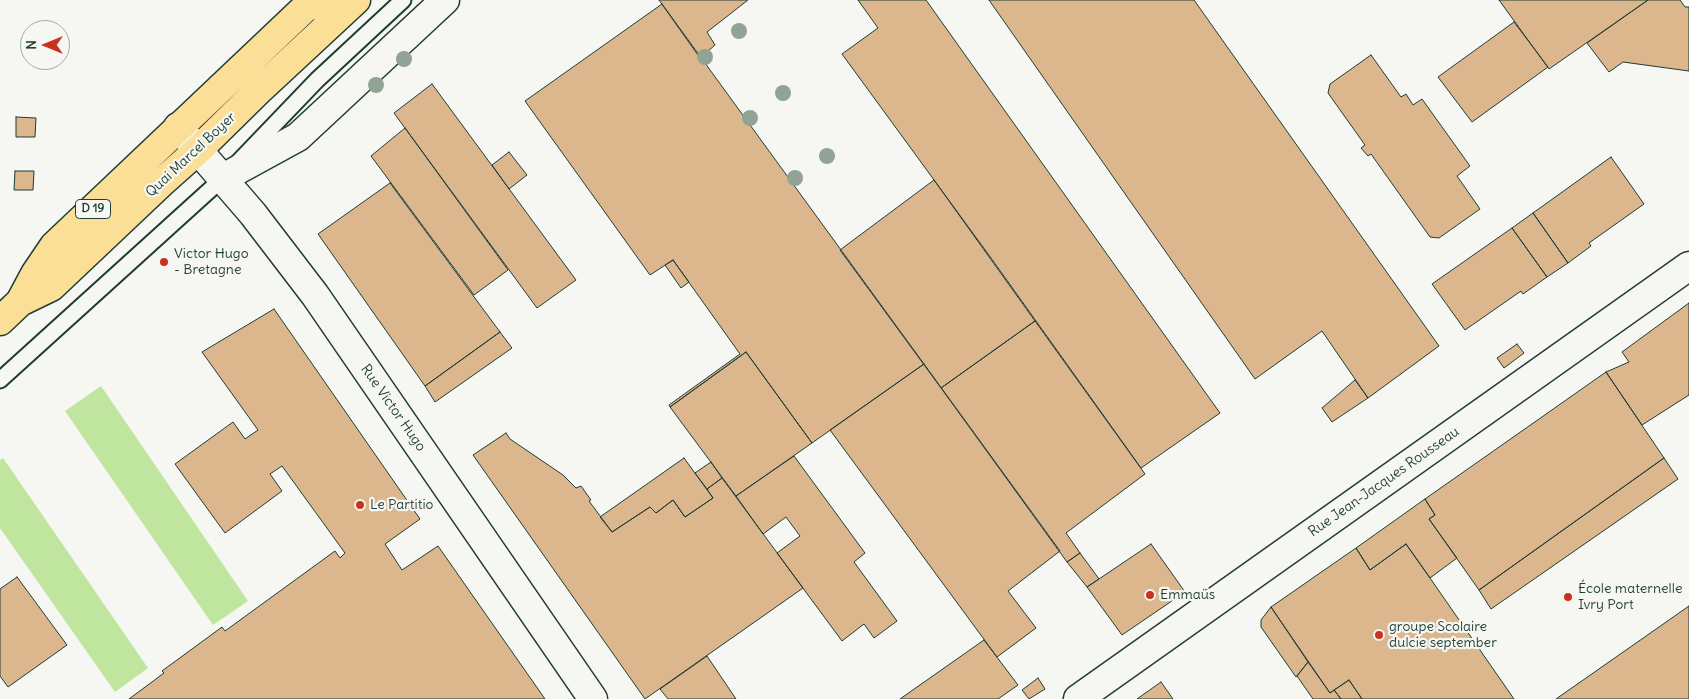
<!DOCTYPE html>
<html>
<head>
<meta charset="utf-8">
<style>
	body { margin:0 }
	#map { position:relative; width:1689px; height:699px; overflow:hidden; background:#f6f6f2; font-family:Delius,sans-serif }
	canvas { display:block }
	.north { position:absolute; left:20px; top:20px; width:50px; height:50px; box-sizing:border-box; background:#f6f6f2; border:1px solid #a0aca6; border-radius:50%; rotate:270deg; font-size:14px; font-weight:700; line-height:20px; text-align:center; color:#1f3d34 }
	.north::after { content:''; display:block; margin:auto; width:18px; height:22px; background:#c8321e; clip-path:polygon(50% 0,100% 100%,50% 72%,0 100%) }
</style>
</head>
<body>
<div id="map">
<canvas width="1689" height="699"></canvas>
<div class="north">N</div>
</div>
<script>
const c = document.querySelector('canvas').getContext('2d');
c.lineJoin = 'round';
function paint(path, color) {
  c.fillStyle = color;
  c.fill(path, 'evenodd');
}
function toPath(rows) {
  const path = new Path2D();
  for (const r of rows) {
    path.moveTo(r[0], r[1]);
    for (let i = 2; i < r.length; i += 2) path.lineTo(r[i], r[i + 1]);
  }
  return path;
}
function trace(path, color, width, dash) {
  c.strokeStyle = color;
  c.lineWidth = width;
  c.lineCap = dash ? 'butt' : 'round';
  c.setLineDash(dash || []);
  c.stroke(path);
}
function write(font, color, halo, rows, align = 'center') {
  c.font = font + ' Delius,sans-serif';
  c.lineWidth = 4.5;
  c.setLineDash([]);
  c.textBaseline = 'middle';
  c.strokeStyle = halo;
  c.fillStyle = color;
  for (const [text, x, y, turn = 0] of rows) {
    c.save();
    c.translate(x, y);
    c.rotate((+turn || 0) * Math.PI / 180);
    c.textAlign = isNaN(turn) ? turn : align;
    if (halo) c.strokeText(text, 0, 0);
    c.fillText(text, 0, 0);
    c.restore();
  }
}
paint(toPath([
	[101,386,248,601,213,625,65,411],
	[3,458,148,668,115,692,0,528,0,460]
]), '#c0e59f');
const building = toPath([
	[659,0,748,0,707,32,715,45,700,58,659,0],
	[858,0,926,0,1220,413,1141,468,991,258,842,54,878,28,858,0],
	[989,0,1194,0,1439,346,1368,398,1322,331,1255,379,989,0],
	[1499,0,1648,0,1549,69,1499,0],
	[1648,0,1680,0,1685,7,1689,7,1689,71,1623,62,1609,72,1587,43,1648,0],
	[662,4,924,364,812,443,746,352,670,407,669,405,740,354,673,260,650,275,525,101,662,4],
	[1514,22,1548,67,1472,122,1438,77,1514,22],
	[1371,55,1401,97,1406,94,1413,105,1422,99,1470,166,1457,176,1480,209,1439,238,1430,237,1371,154,1368,156,1361,148,1365,145,1328,93,1330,84,1371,55],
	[432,84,576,280,537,308,394,113,432,84],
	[16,117,36,118,35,137,16,137,16,117],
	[405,128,508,270,474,295,371,156,405,128],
	[509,152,527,175,509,189,492,165,509,152],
	[1611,157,1644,204,1589,243,1591,246,1568,263,1533,213,1611,157],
	[15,171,34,171,33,190,14,190,15,171],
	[934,180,1035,321,941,388,840,250,934,180],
	[390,183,500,332,425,386,318,234,390,183],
	[1533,213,1568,263,1547,277,1512,228,1533,213],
	[1512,228,1547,277,1523,294,1521,291,1465,330,1432,284,1512,228],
	[673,260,689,282,681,288,665,265,673,260],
	[1689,303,1689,395,1642,425,1606,372,1629,362,1622,352,1689,303],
	[274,309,420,519,385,544,402,570,438,546,545,699,129,699,164,673,162,671,222,627,225,631,335,551,340,558,345,553,282,466,270,474,282,491,225,533,175,464,233,422,245,439,258,430,202,352,274,309],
	[1035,321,1145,474,1066,533,1080,553,1067,562,941,388,1035,321],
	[500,332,512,348,435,402,425,386,500,332],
	[1517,344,1524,353,1504,368,1497,358,1517,344],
	[746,352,812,443,736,496,670,407,746,352],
	[924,364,1060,551,1008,591,1036,628,997,657,830,430,924,364],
	[1606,372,1664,458,1479,590,1429,519,1435,515,1425,499,1606,372],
	[1355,380,1368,398,1332,422,1322,408,1355,380],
	[506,433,510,439,563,475,576,488,581,486,591,500,589,501,612,532,650,507,656,513,673,500,685,517,713,498,707,489,722,478,803,588,645,699,473,455,506,433],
	[794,456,865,553,854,562,897,621,874,638,864,624,842,641,777,553,800,536,786,517,763,534,736,496,794,456],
	[684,458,713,498,685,517,673,500,656,513,650,507,612,532,600,517,684,458],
	[1664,458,1678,479,1491,609,1479,590,1664,458],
	[711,462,722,478,707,489,695,473,711,462],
	[1425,499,1435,515,1429,519,1457,558,1430,578,1406,544,1370,570,1356,548,1425,499],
	[1151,544,1185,592,1122,635,1087,587,1151,544],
	[1406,544,1430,578,1514,699,1362,699,1349,680,1330,693,1271,607,1356,548,1370,570,1406,544],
	[1080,553,1099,579,1087,587,1067,562,1080,553],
	[17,577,67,645,8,687,0,676,0,589,17,577],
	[1689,606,1689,699,1556,699,1689,606],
	[1271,607,1308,662,1296,677,1261,627,1261,620,1271,607],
	[984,640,1018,685,998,699,900,699,984,640],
	[707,656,736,699,668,699,660,689,707,656],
	[1308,662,1330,693,1334,690,1341,699,1313,699,1297,676,1308,662],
	[1038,678,1045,689,1029,699,1022,690,1038,678],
	[1349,680,1362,699,1341,699,1334,690,1349,680],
	[1161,682,1173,699,1137,699,1161,682]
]);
paint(building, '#dcb68d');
trace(building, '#1f3d34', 1);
const lane = toPath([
	[0,380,223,178,317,80,403,0]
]);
const street = toPath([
	[223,178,298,137,445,0],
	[1078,699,1689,266]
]);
const secondary = toPath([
	[178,127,253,214,315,295,593,699]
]);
const primary = toPath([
	[20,302,51,287,161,183,198,150,258,91,356,0],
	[0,321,20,302,35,274,54,246,305,8,322,0]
]);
trace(lane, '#1f3d34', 19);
trace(street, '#1f3d34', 31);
trace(secondary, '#1f3d34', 31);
trace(primary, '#1f3d34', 31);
trace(lane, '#f6f6f2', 15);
trace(street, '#f6f6f2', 28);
trace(secondary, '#f6f6f2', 28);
trace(primary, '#fbdf96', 28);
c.fillStyle = '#91a395';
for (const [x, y] of [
	[739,31],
	[705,57],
	[404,59],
	[376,85],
	[783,93],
	[750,118],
	[827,156],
	[795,178]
]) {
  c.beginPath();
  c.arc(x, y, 8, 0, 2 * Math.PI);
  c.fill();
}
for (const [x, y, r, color] of [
	[164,262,5,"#c8321e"],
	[360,505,5,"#c8321e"],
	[1150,595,5,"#c8321e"],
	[1568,597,5,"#c8321e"],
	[1379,635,5,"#c8321e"]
]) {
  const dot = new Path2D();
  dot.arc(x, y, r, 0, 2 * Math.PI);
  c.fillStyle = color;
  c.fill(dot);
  trace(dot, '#f6f6f2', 2);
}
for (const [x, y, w] of [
	[93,209,35]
]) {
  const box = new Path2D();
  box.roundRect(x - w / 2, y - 9.5, w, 19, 4);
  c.fillStyle = '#f6f6f2';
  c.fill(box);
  trace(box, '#1f3d34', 1);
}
write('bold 12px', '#1f3d34', null, [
	["D 19",93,209]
]);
write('14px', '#1f3d34', '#f6f6f2', [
	["Quai Marcel Boyer",191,155,-43],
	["Rue Victor Hugo",393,408,55],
	["Rue Jean-Jacques Rousseau",1384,482,-35]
]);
write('14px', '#1f3d34', '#f6f6f2', [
	["Victor Hugo",174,254],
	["- Bretagne",174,270],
	["Le Partitio",370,505],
	["École maternelle",1578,589],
	["Ivry Port",1578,605],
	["Emmaüs",1160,595],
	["groupe Scolaire",1389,627],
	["dulcie september",1389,643]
], 'left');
</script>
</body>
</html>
